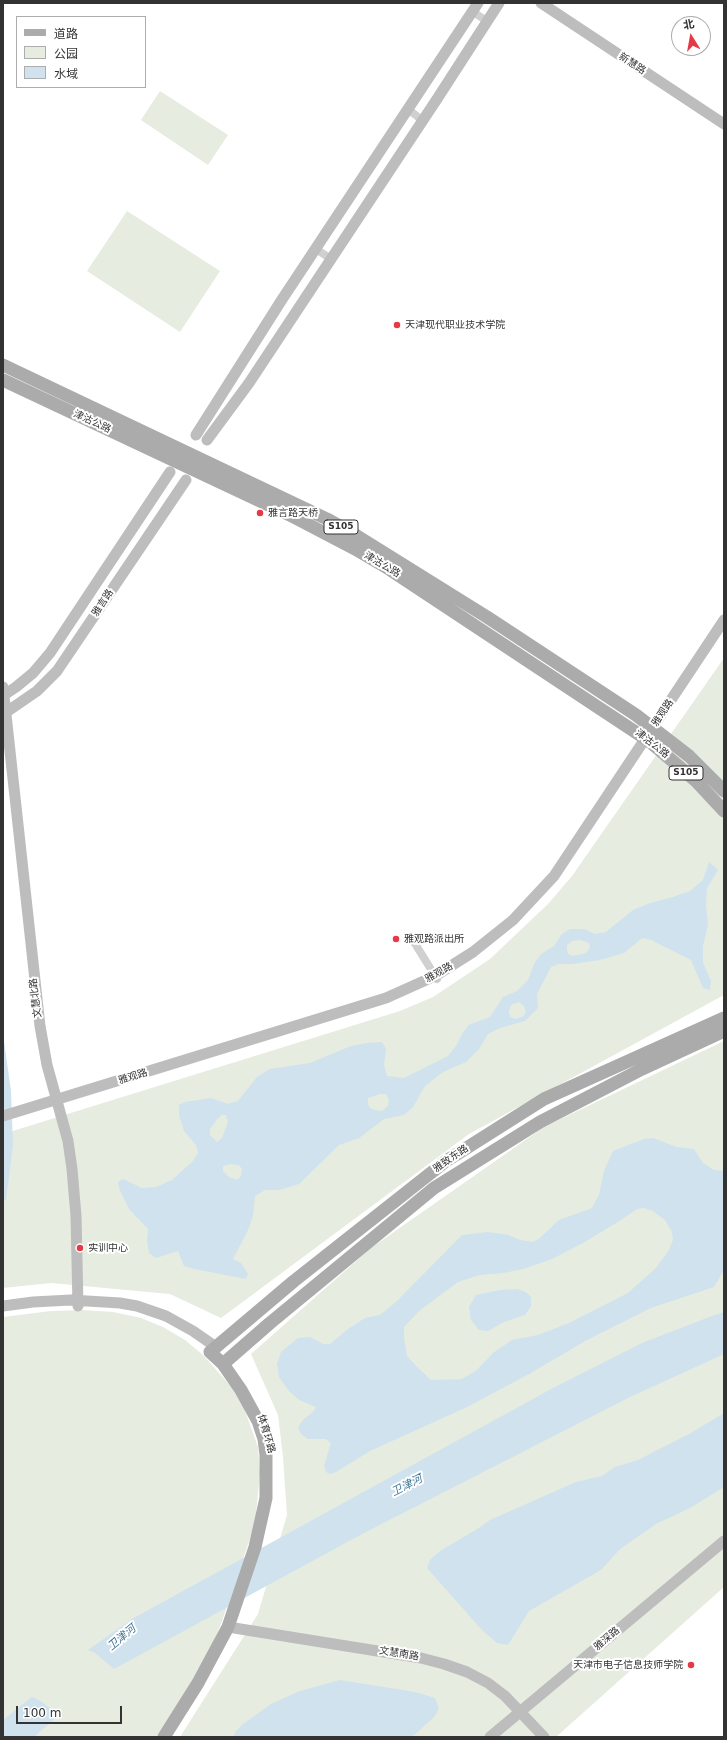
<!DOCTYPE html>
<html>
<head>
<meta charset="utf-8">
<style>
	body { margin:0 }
	#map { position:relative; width:727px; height:1740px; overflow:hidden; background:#fff; font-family:"DejaVu Sans","Noto Sans SC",sans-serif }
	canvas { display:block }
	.frame { position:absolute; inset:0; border:4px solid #333; pointer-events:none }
	.legend { position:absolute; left:16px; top:16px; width:130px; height:72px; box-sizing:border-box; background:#fff; border:1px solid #adadad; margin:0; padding:5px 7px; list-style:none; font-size:12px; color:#333 }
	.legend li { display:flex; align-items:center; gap:8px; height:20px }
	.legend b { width:20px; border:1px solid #adadad }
	.north { position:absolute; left:671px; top:16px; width:40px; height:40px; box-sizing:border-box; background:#fff; border:1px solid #adadad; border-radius:50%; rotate:349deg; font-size:11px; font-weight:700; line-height:16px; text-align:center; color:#333 }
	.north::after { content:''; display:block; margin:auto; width:14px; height:18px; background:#e63946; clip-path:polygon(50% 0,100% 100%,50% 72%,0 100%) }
	.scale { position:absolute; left:16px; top:1706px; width:106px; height:18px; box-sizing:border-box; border:2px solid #333; border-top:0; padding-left:5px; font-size:12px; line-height:14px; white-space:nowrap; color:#333; -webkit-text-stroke:3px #fff; paint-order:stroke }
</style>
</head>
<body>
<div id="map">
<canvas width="727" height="1740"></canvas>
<div class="frame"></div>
<ul class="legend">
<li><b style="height:5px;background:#ababab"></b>道路</li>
<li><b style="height:11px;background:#e6ecdf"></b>公园</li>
<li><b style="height:11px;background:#cfe2ee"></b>水域</li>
</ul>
<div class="north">北</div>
<div class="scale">100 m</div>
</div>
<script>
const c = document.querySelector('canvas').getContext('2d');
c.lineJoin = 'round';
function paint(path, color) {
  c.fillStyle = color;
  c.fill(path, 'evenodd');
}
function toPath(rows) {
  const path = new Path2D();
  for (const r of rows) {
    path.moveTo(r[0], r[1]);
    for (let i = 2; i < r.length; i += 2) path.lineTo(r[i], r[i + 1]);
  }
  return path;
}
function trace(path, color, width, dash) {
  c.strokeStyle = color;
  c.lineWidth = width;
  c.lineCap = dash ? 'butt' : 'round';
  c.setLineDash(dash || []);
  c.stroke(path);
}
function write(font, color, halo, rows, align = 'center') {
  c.font = font + ' "DejaVu Sans","Noto Sans SC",sans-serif';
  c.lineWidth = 4;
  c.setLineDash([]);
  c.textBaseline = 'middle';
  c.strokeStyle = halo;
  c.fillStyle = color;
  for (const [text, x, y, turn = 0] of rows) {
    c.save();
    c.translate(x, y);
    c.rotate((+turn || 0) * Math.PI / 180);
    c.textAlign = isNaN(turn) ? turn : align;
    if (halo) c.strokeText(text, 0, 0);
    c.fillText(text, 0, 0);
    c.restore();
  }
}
paint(toPath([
	[160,91,228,135,208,165,141,120],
	[127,211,220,271,180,332,87,271],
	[724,658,724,995,469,1134,221,1318,170,1294,51,1283,3,1288,3,1134,400,1011,433,997,490,959,548,904,572,876],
	[724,1041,724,1587,556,1737,180,1737,258,1614,287,1515,283,1457,278,1415,251,1354,371,1248,544,1127],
	[83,1310,113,1312,141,1318,163,1327,185,1340,203,1355,235,1391,243,1405,258,1447,260,1473,255,1524,221,1624,207,1656,158,1737,3,1737,3,1317,51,1311]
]), '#e6ecdf');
paint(toPath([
	[709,862,718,870,707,888,706,905,708,925,703,946,703,963,711,981,710,990,703,988,691,960,651,940,642,938,624,953,600,960,572,964,559,964,551,967,537,994,538,1008,525,1021,500,1028,488,1034,479,1049,466,1062,443,1072,425,1086,413,1107,404,1115,384,1119,359,1138,339,1145,299,1184,279,1190,265,1190,255,1196,253,1216,248,1230,233,1259,241,1263,248,1274,246,1279,194,1269,184,1266,178,1251,156,1258,149,1253,147,1241,148,1229,129,1209,119,1188,118,1182,123,1179,142,1188,156,1187,172,1180,193,1161,198,1153,196,1145,184,1131,179,1115,179,1105,185,1102,211,1098,228,1104,238,1101,257,1077,270,1069,310,1063,351,1046,367,1043,382,1042,386,1049,384,1065,387,1076,404,1078,448,1056,456,1046,462,1034,469,1025,490,1017,503,997,517,991,528,980,534,964,541,954,554,946,562,934,570,929,584,929,595,934,606,932,633,910,650,903,673,897,690,891,703,880],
	[580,940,589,943,590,948,586,953,573,956,568,954,567,950,567,945,572,941],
	[519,1002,524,1006,526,1013,522,1017,515,1019,510,1017,509,1011,511,1005],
	[380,1094,386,1094,389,1100,388,1106,382,1111,375,1110,370,1108,368,1104,368,1098],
	[222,1115,226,1115,228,1122,222,1138,217,1142,210,1135,210,1129,218,1118],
	[230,1164,239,1165,242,1169,241,1176,237,1180,229,1177,223,1171,223,1166],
	[3,1034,11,1091,13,1145,6,1200,3,1201],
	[653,1138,677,1147,694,1149,703,1163,714,1170,724,1171,724,1270,714,1287,651,1308,587,1340,529,1374,467,1407,370,1451,336,1472,330,1474,326,1472,324,1466,331,1443,326,1439,308,1439,301,1434,298,1427,304,1419,313,1412,316,1407,299,1400,289,1391,279,1377,277,1364,281,1352,298,1338,310,1337,323,1344,330,1344,348,1329,365,1318,380,1315,396,1302,462,1235,488,1232,509,1235,520,1240,533,1242,540,1238,559,1220,592,1208,599,1195,604,1171,613,1151,644,1139],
	[644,1208,653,1211,665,1220,672,1232,673,1240,669,1250,656,1268,628,1293,569,1323,538,1335,512,1340,493,1353,477,1370,462,1379,431,1380,417,1367,407,1356,404,1338,404,1327,419,1311,458,1282,480,1275,503,1273,523,1269,552,1259,583,1243,621,1220,637,1209],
	[517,1289,526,1292,531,1297,531,1306,525,1315,504,1322,488,1331,479,1330,471,1320,469,1307,476,1295,500,1290],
	[724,1312,724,1354,630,1397,362,1534,114,1669,95,1653,88,1650,132,1619,553,1388,642,1343,712,1316],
	[724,1413,724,1487,690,1508,656,1524,620,1549,601,1570,529,1611,508,1645,497,1643,482,1630,427,1568,430,1560,440,1551,479,1528,490,1520,576,1482,602,1476,615,1467,638,1460,691,1433],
	[340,1680,415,1692,435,1698,439,1709,434,1717,412,1737,233,1737,236,1731,242,1725,271,1704,300,1691],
	[32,1697,39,1700,59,1715,34,1737,3,1737,3,1720]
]), '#cfe2ee');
trace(toPath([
	[473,12,487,21],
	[408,109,423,121],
	[316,249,331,259],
	[414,942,437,979]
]), '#d0d0d0', 8);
trace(toPath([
	[541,3,724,124],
	[196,435,281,301,478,3],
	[207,440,249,383,437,99,499,3],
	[3,687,40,1026,47,1065,68,1141,72,1169,76,1216,78,1306],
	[4,695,16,687,33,673,50,653,170,472],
	[5,713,37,691,57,671,186,480],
	[3,1116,386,998,435,976,473,952,513,920,554,876,724,620],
	[3,1306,33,1302,71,1300,120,1303,137,1306,166,1316,193,1331,216,1347],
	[228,1627,421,1658,444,1664,467,1672,488,1683,505,1696,544,1737],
	[490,1737,724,1541]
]), '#bdbdbd', 11);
trace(toPath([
	[3,365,327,519,357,536,487,617,636,715,689,756,724,791],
	[3,380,290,515,355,549,389,569,649,741,696,781,724,811],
	[223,1364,270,1323,434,1188,540,1122,642,1069,724,1031],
	[164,1737,198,1683,228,1627,255,1547,266,1498,266,1455,264,1439,258,1421,241,1390,223,1364,210,1352,294,1281,446,1161,544,1099,724,1018]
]), '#ababab', 13);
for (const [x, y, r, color] of [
	[397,325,4,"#e63946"],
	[260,513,4,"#e63946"],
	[396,939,4,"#e63946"],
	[80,1248,4,"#e63946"],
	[691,1665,4,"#e63946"]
]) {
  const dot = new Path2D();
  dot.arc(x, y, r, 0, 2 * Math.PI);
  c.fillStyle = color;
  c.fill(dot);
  trace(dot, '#fff', 1.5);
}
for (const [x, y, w] of [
	[341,527,34],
	[686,773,34]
]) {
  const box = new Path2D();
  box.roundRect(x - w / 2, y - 7, w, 14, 3);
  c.fillStyle = '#fff';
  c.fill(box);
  trace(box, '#333', 1);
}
write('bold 9px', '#333', null, [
	["S105",341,527],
	["S105",686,773]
]);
write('10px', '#333', '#fff', [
	["新慧路",632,64,33],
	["津沽公路",92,422,25],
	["津沽公路",382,565,31],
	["雅言路",103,603,-57],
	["雅观路",663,713,-56],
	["津沽公路",652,744,38],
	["雅观路",439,973,-29],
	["文慧北路",36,998,-97],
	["雅观路",133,1077,-17],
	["雅致东路",451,1159,-35],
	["体育环路",266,1434,74],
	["雅深路",607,1639,-40],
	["文慧南路",399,1654,9]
]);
write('10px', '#333', '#fff', [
	["天津现代职业技术学院",405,325],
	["雅言路天桥",268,513],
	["雅观路派出所",404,939],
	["实训中心",88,1248],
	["天津市电子信息技师学院",683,1665,"right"]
], 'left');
write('italic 11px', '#3f7597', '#fff', [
	["卫津河",407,1486,-27],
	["卫津河",122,1638,-40]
]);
</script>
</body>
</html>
